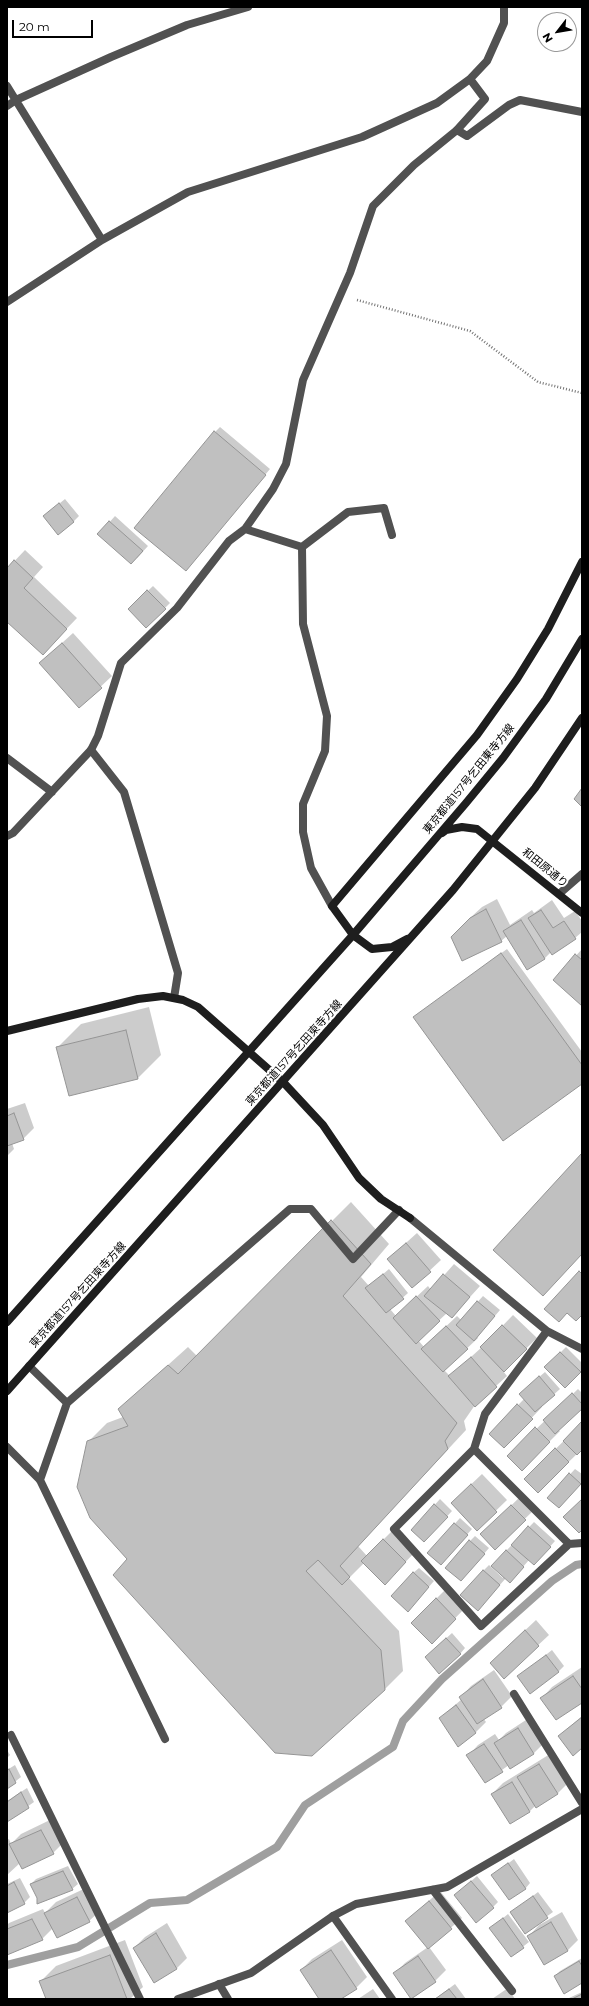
<!DOCTYPE html>
<html>
<head>
<meta charset="utf-8">
<style>
	body { margin:0 }
	#map { position:relative; width:589px; height:2006px; overflow:hidden; background:#fff; font-family:Montserrat,sans-serif }
	canvas { display:block }
	.frame { position:absolute; inset:0; border:8px solid #000; pointer-events:none }
	.north { position:absolute; left:537px; top:12px; width:40px; height:40px; box-sizing:border-box; background:#fff; border:1px solid #999; border-radius:50%; rotate:239deg; font-size:11px; font-weight:700; line-height:16px; text-align:center; color:#000 }
	.north::after { content:''; display:block; margin:auto; width:14px; height:18px; background:#000; clip-path:polygon(50% 0,100% 100%,50% 72%,0 100%) }
	.scale { position:absolute; left:12px; top:20px; width:81px; height:18px; box-sizing:border-box; border:2px solid #000; border-top:0; padding-left:5px; font-size:12px; line-height:14px; white-space:nowrap; color:#000; -webkit-text-stroke:3px #fff; paint-order:stroke }
</style>
</head>
<body>
<div id="map">
<canvas width="589" height="2006"></canvas>
<div class="frame"></div>
<div class="north">N</div>
<div class="scale">20 m</div>
</div>
<script>
const c = document.querySelector('canvas').getContext('2d');
c.lineJoin = 'round';
function paint(path, color) {
  c.fillStyle = color;
  c.fill(path, 'evenodd');
}
function toPath(rows) {
  const path = new Path2D();
  for (const r of rows) {
    path.moveTo(r[0], r[1]);
    for (let i = 2; i < r.length; i += 2) path.lineTo(r[i], r[i + 1]);
  }
  return path;
}
function trace(path, color, width, dash) {
  c.strokeStyle = color;
  c.lineWidth = width;
  c.lineCap = dash ? 'butt' : 'round';
  c.setLineDash(dash || []);
  c.stroke(path);
}
function write(font, color, halo, rows, align = 'center') {
  c.font = font + ' Montserrat,"Noto Sans JP",sans-serif';
  c.lineWidth = 4;
  c.setLineDash([]);
  c.textBaseline = 'middle';
  c.strokeStyle = halo;
  c.fillStyle = color;
  for (const [text, x, y, turn = 0] of rows) {
    c.save();
    c.translate(x, y);
    c.rotate((+turn || 0) * Math.PI / 180);
    c.textAlign = isNaN(turn) ? turn : align;
    if (halo) c.strokeText(text, 0, 0);
    c.fillText(text, 0, 0);
    c.restore();
  }
}
paint(toPath([
	[220,427,270,469,191,564,215,432],
	[65,499,79,516,73,522,50,511],
	[115,516,148,546,137,558,99,534],
	[25,550,43,567,34,577,77,618,53,643,7,621,7,569],
	[153,586,170,603,146,627,129,609],
	[73,633,112,676,79,707,51,653],
	[497,899,510,925,532,910,534,913,552,900,564,918,575,911,582,921,582,932,575,938,551,952,545,958,528,969,507,936,501,941,463,959,470,918,482,907],
	[507,949,582,1052,582,1082,414,1017],
	[582,949,582,1005,554,980],
	[149,1007,161,1055,138,1078,70,1095,57,1048,81,1024],
	[25,1103,34,1128,23,1139,12,1143,14,1149,7,1156,7,1109],
	[351,1202,389,1244,361,1277,369,1286,389,1269,408,1293,390,1309,396,1316,428,1286,431,1290,454,1264,480,1286,452,1317,447,1313,418,1340,424,1347,457,1316,461,1320,483,1296,500,1310,477,1337,478,1338,444,1370,450,1376,482,1347,513,1315,537,1338,503,1371,507,1376,475,1405,464,1421,466,1430,358,1546,367,1556,394,1529,416,1551,396,1572,364,1563,349,1578,399,1631,403,1671,384,1690,129,1559,88,1442,107,1423,123,1417,119,1409,188,1347,197,1356],
	[417,1233,441,1260,412,1287,388,1259],
	[566,1347,582,1363,582,1370,565,1387,546,1367],
	[545,1372,560,1389,541,1406,542,1407,504,1447,490,1434,524,1399,525,1389],
	[578,1389,582,1393,582,1408,558,1430,560,1431,522,1469,508,1456],
	[582,1423,582,1449,538,1492,525,1479],
	[575,1469,582,1474,582,1482,564,1502,548,1498],
	[482,1474,507,1500,477,1529,463,1492],
	[522,1495,536,1508,495,1548,492,1524],
	[440,1499,452,1511,424,1541,412,1530],
	[460,1518,472,1529,446,1558,429,1552],
	[534,1522,555,1541,539,1559,529,1560,515,1576,506,1578,483,1604,483,1571,489,1565,503,1578,506,1551],
	[475,1536,489,1548,466,1575,470,1541],
	[419,1568,434,1581,413,1605,413,1573],
	[447,1588,466,1607,432,1642,412,1623],
	[536,1620,549,1635,504,1677,502,1652],
	[452,1633,465,1648,460,1654,431,1652],
	[552,1650,564,1666,558,1672,519,1676],
	[582,1667,582,1702,542,1698,552,1687],
	[494,1670,512,1696,501,1707,483,1718,486,1722,475,1733,440,1718,462,1699,461,1697,471,1686],
	[582,1716,582,1747,559,1736],
	[529,1718,544,1743,534,1753,511,1767,509,1765,485,1782,468,1756,478,1745,495,1734,499,1740,506,1733],
	[7,1750,10,1755,7,1758],
	[550,1754,568,1783,557,1794,536,1805,530,1811,492,1794,503,1783],
	[15,1765,21,1777,7,1788,7,1770],
	[27,1788,34,1802,7,1821,7,1801],
	[52,1819,64,1842,53,1853,20,1863,7,1875,7,1840,9,1839,11,1844,21,1834],
	[514,1859,530,1883,525,1889,493,1875],
	[68,1866,78,1884,72,1889,38,1897,31,1884,36,1879],
	[477,1876,498,1902,493,1907,461,1890],
	[20,1878,30,1897,24,1903,7,1912,7,1884],
	[88,1887,100,1911,89,1921,53,1928,42,1939,7,1954,7,1925,9,1923,43,1909,45,1913,56,1902],
	[440,1891,462,1918,429,1947,446,1970,435,1981,395,1973,405,1963,428,1947,406,1921],
	[538,1892,553,1912,525,1932,511,1913],
	[562,1912,578,1940,567,1951,529,1936,539,1925],
	[508,1914,529,1942,511,1956,491,1928],
	[167,1923,187,1958,177,1968,154,1982,134,1948,145,1937],
	[125,1940,143,1987,130,1999,47,1999,41,1981,56,1966],
	[342,1940,367,1977,356,1988,339,1999,318,1999,320,1998,301,1970,312,1959],
	[582,1958,582,1982,555,1976,560,1971],
	[455,1984,466,1999,435,1999],
	[508,1988,515,1999,492,1999],
	[373,1989,380,1999,358,1999],
	[582,1992,582,1999,569,1999,569,1998]
]), '#0003');
trace(toPath([
	[7,1965,78,1947,150,1903,187,1900,277,1847,305,1805,393,1747,403,1721,442,1679,552,1581,576,1565,582,1564]
]), '#9f9f9f', 8);
const building = toPath([
	[214,431,266,475,186,571,134,528,214,431],
	[59,503,74,522,58,535,43,516,59,503],
	[109,521,143,551,131,564,97,534,109,521],
	[14,560,33,578,24,588,67,629,43,655,7,622,7,568,14,560],
	[147,590,166,609,146,628,128,609,147,590],
	[62,643,102,688,79,708,39,663,62,643],
	[582,788,582,807,574,799,582,788],
	[486,909,502,942,462,961,451,937,470,918,486,909],
	[541,910,553,928,564,921,576,939,552,955,528,918,541,910],
	[521,920,545,959,527,970,503,931,521,920],
	[501,953,582,1065,582,1084,503,1141,413,1017,501,953],
	[575,954,582,960,582,1006,553,980,575,954],
	[126,1030,138,1079,69,1096,56,1047,126,1030],
	[14,1113,24,1140,7,1146,7,1116,14,1113],
	[582,1153,582,1254,543,1296,493,1250,582,1153],
	[331,1220,371,1264,343,1296,457,1423,445,1441,448,1449,340,1566,350,1577,342,1585,318,1560,306,1571,381,1650,385,1690,312,1756,275,1753,113,1575,127,1559,90,1518,77,1487,87,1441,128,1426,118,1409,168,1365,178,1374,331,1220],
	[406,1243,431,1272,412,1288,387,1259,406,1243],
	[579,1271,582,1274,582,1315,576,1321,567,1313,559,1322,544,1309,579,1271],
	[383,1274,404,1299,386,1313,365,1288,383,1274],
	[443,1274,470,1297,452,1318,424,1296,443,1274],
	[416,1296,440,1321,416,1344,393,1318,416,1296],
	[477,1301,495,1316,474,1341,456,1325,477,1301],
	[502,1325,527,1349,504,1372,480,1347,502,1325],
	[446,1326,468,1349,443,1372,421,1349,446,1326],
	[560,1352,581,1372,565,1388,544,1367,560,1352],
	[471,1357,497,1387,475,1407,448,1376,471,1357],
	[539,1376,555,1395,535,1412,519,1394,539,1376],
	[572,1393,582,1404,582,1409,555,1434,543,1420,572,1393],
	[517,1404,533,1419,504,1448,489,1434,517,1404],
	[582,1421,582,1450,577,1455,563,1441,582,1421],
	[535,1427,550,1442,522,1471,507,1456,535,1427],
	[555,1448,569,1462,538,1493,524,1479,555,1448],
	[569,1473,581,1484,559,1508,547,1498,569,1473],
	[471,1484,497,1512,477,1531,451,1503,471,1484],
	[582,1499,582,1530,579,1533,563,1517,582,1499],
	[434,1504,448,1517,424,1542,411,1530,434,1504],
	[511,1505,526,1520,495,1550,480,1534,511,1505],
	[454,1523,468,1535,441,1565,427,1553,454,1523],
	[528,1526,551,1547,534,1565,511,1545,528,1526],
	[383,1539,406,1562,385,1585,361,1561,383,1539],
	[469,1540,485,1554,461,1581,445,1568,469,1540],
	[506,1550,524,1567,510,1583,491,1566,506,1550],
	[483,1570,500,1585,478,1611,460,1595,483,1570],
	[413,1572,429,1587,408,1612,391,1596,413,1572],
	[436,1598,456,1619,432,1644,411,1623,436,1598],
	[525,1630,539,1646,504,1679,490,1663,525,1630],
	[446,1638,461,1654,439,1674,425,1657,446,1638],
	[546,1655,559,1672,530,1694,517,1676,546,1655],
	[573,1676,582,1689,582,1703,556,1720,540,1698,573,1676],
	[483,1679,502,1708,477,1724,459,1697,483,1679],
	[456,1705,476,1733,458,1747,439,1718,456,1705],
	[582,1717,582,1748,573,1756,558,1736,582,1717],
	[518,1728,534,1754,510,1769,494,1743,518,1728],
	[484,1744,503,1772,485,1783,466,1755,484,1744],
	[539,1764,558,1794,536,1808,517,1777,539,1764],
	[9,1769,16,1783,7,1789,7,1771,9,1769],
	[512,1782,530,1812,510,1824,491,1794,512,1782],
	[21,1792,29,1808,7,1822,7,1802,21,1792],
	[41,1830,54,1854,22,1869,9,1844,41,1830],
	[508,1863,526,1889,509,1900,491,1875,508,1863],
	[63,1871,73,1890,37,1904,37,1898,30,1884,63,1871],
	[471,1881,494,1908,476,1923,454,1895,471,1881],
	[14,1882,25,1904,7,1913,7,1886,14,1882],
	[533,1896,548,1918,525,1934,510,1912,533,1896],
	[77,1897,90,1922,57,1938,44,1913,77,1897],
	[429,1901,452,1929,428,1949,405,1921,429,1901],
	[503,1918,524,1948,511,1957,489,1928,503,1918],
	[32,1919,43,1940,7,1955,7,1929,32,1919],
	[551,1922,568,1951,544,1965,527,1936,551,1922],
	[156,1933,177,1969,154,1983,133,1948,156,1933],
	[331,1950,357,1989,341,1999,319,1999,300,1970,331,1950],
	[110,1955,127,1999,46,1999,39,1981,110,1955],
	[418,1956,436,1982,411,1999,393,1973,418,1956],
	[579,1961,582,1966,582,1983,564,1994,554,1976,579,1961],
	[449,1989,457,1999,435,1999,449,1989],
	[582,1994,582,1999,572,1999,582,1994]
]);
paint(building, '#c0c0c0');
trace(building, '#959595', 1);
trace(toPath([
	[357,300,470,331,538,382,582,393]
]), '#737373', 2.5, [1, 2]);
trace(toPath([
	[245,529,302,547,348,512,384,508,392,535],
	[7,758,52,792],
	[7,836,13,833,91,750,98,736,121,663,177,608,229,541,245,529,273,489,286,464,303,380,350,273,373,206,414,165,457,130,467,136,509,105,520,100,582,112],
	[410,1218,547,1331,485,1414,474,1449,394,1529,481,1626,569,1544,474,1449],
	[547,1331,582,1349],
	[29,1366,67,1403],
	[7,1447,40,1480,165,1739],
	[40,1480,67,1403,290,1209,311,1209,353,1259,399,1210],
	[569,1544,582,1543],
	[514,1694,582,1803],
	[433,1890,512,1991],
	[333,1916,392,1999],
	[219,1984,228,1999]
]), '#515151', 8);
trace(toPath([
	[7,86,102,240],
	[7,106,16,100,111,57,187,25,248,7],
	[457,130,485,99,470,79],
	[7,302,102,240,188,192,362,137,437,103,470,79,487,61,504,23,504,7],
	[302,547,303,624,327,716,325,751,303,804,303,832,311,868,332,906],
	[91,750,124,792,178,973,174,998],
	[559,894,582,874],
	[11,1735,140,1999],
	[178,1999,251,1973,333,1916,356,1904,447,1887,582,1809]
]), '#515151', 8);
trace(toPath([
	[442,833,446,830,462,827,477,829,582,913],
	[407,939,392,947,372,949,353,935,332,906,477,735,517,679,548,629,582,562],
	[7,1031,138,999,163,996,183,1000,198,1007,283,1082,323,1125,359,1178,381,1199,410,1218],
	[7,1322,353,935,466,803,503,758,546,699,582,639],
	[7,1391,453,890,535,788,582,718]
]), '#1e1e1e', 8);
write('11px', '#000', '#fff', [
	["東京都道157号乞田東寺方線",469,779,-51],
	["和田原通り",545,868,39],
	["東京都道157号乞田東寺方線",294,1053,-48],
	["東京都道157号乞田東寺方線",78,1295,-48]
]);
</script>
</body>
</html>
